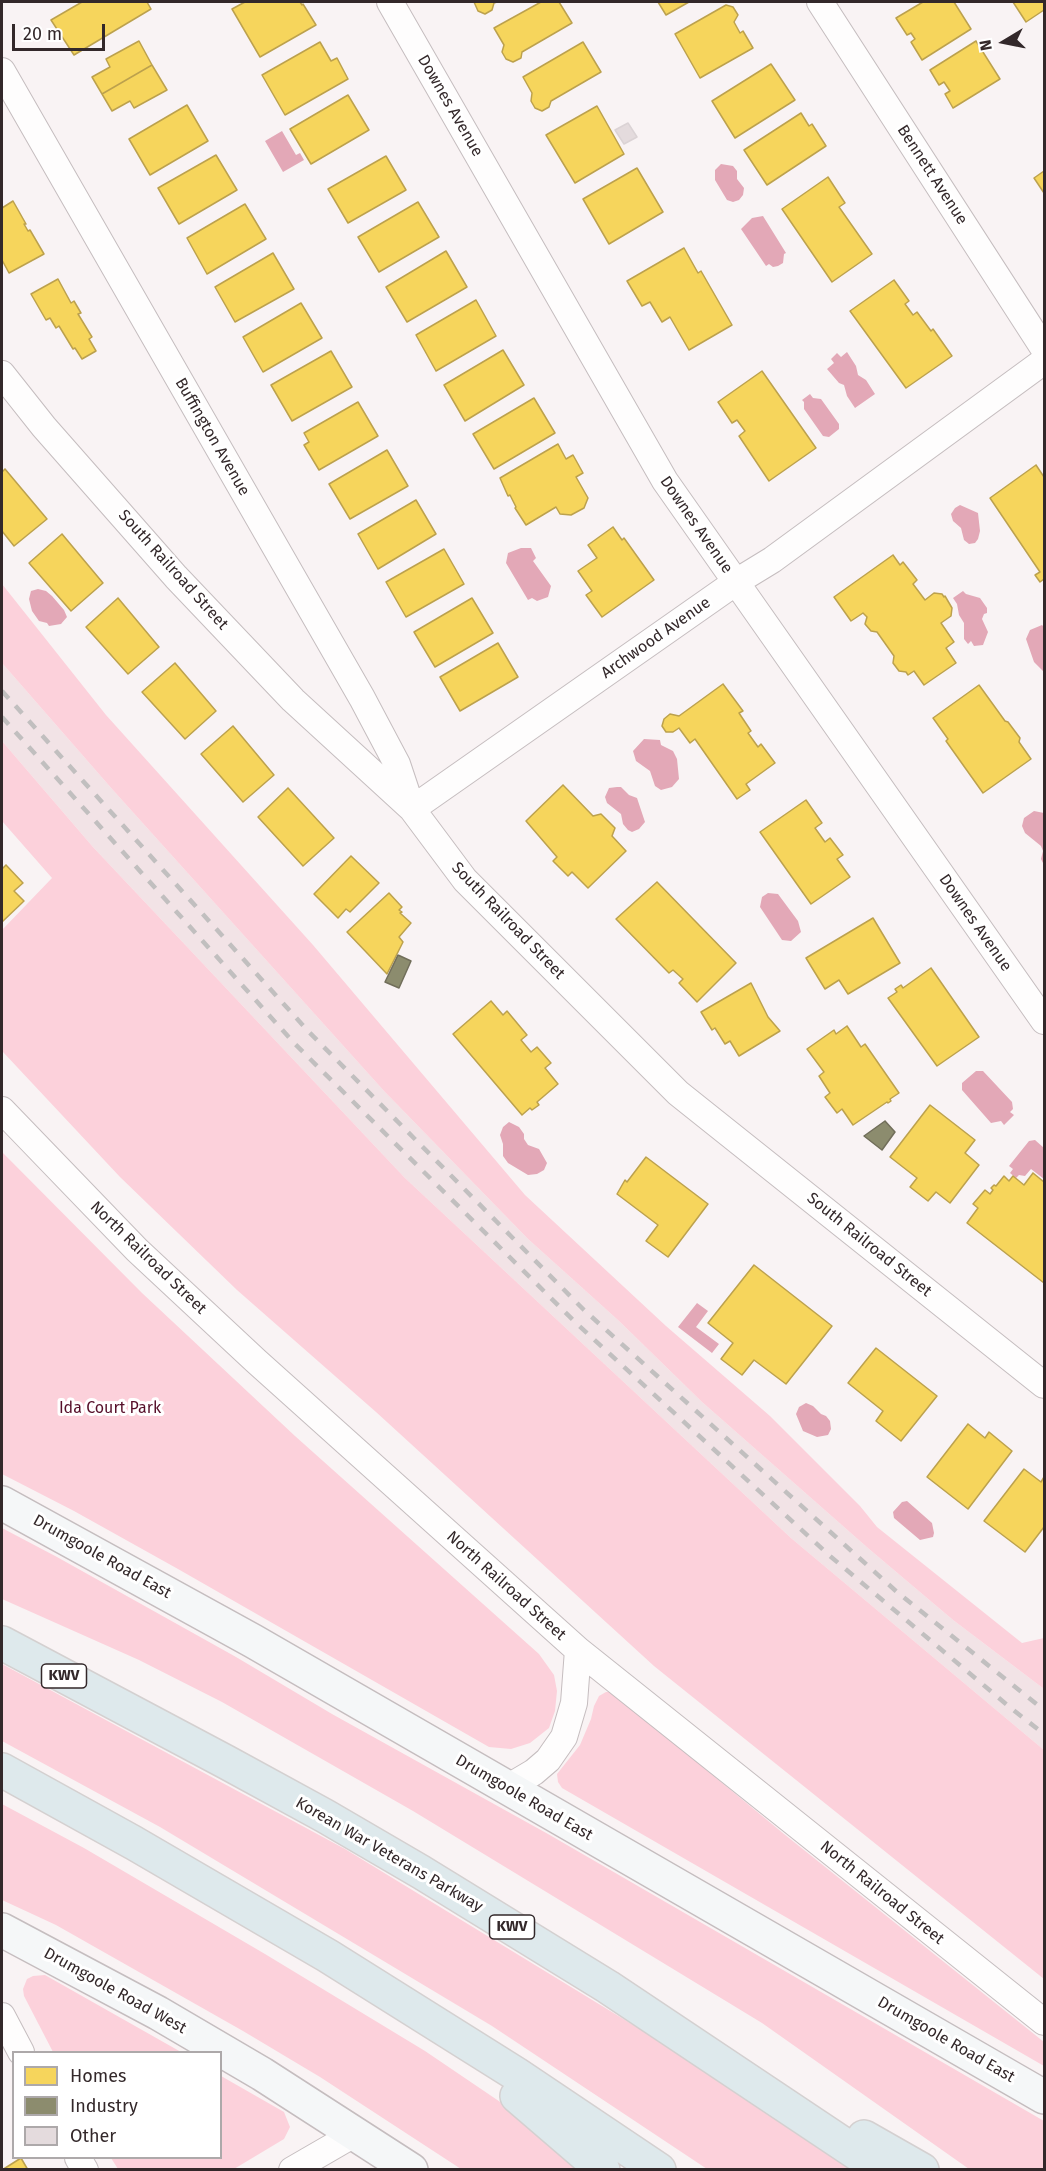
<!DOCTYPE html>
<html>
<head>
<meta charset="utf-8">
<style>
	body { margin:0 }
	#map { position:relative; width:1046px; height:2171px; overflow:hidden; background:#f9f3f4; font-family:"Fira Sans",sans-serif }
	canvas { display:block }
	.frame { position:absolute; inset:0; border:3px solid #33282a; pointer-events:none }
	.legend { position:absolute; left:12px; top:2051px; width:210px; height:108px; box-sizing:border-box; background:#fff; border:2px solid #ada9aa; margin:0; padding:8px 10px; list-style:none; font-size:18px; color:#33282a }
	.legend li { display:flex; align-items:center; gap:12px; height:30px }
	.legend b { width:30px; border:2px solid #ada9aa }
	.north { position:absolute; left:974px; top:12px; width:60px; height:60px; -webkit-text-stroke:4px #fff; paint-order:stroke; rotate:260deg; font-size:16px; font-weight:700; line-height:24px; text-align:center; color:#33282a }
	.north::after { content:''; display:block; margin:auto; width:21px; height:27px; background:#33282a; clip-path:polygon(50% 0,100% 100%,50% 72%,0 100%) }
	.scale { position:absolute; left:12px; top:24px; width:93px; height:27px; box-sizing:border-box; border:3px solid #33282a; border-top:0; padding-left:8px; font-size:18px; line-height:21px; white-space:nowrap; color:#33282a; -webkit-text-stroke:4px #fff; paint-order:stroke }
</style>
</head>
<body>
<div id="map">
<canvas width="1046" height="2171"></canvas>
<div class="frame"></div>
<ul class="legend">
<li><b style="height:16px;background:#f6d55c"></b>Homes</li>
<li><b style="height:16px;background:#8c8c6e"></b>Industry</li>
<li><b style="height:16px;background:#e4dbdd"></b>Other</li>
</ul>
<div class="north">N</div>
<div class="scale">20 m</div>
</div>
<script>
const c = document.querySelector('canvas').getContext('2d');
c.lineJoin = 'round';
function paint(path, color) {
  c.fillStyle = color;
  c.fill(path, 'evenodd');
}
function toPath(rows) {
  const path = new Path2D();
  for (const r of rows) {
    path.moveTo(r[0], r[1]);
    for (let i = 2; i < r.length; i += 2) path.lineTo(r[i], r[i + 1]);
  }
  return path;
}
function trace(path, color, width, dash) {
  c.strokeStyle = color;
  c.lineWidth = width;
  c.lineCap = dash ? 'butt' : 'round';
  c.setLineDash(dash || []);
  c.stroke(path);
}
function write(font, color, halo, rows, align = 'center') {
  c.font = font + ' "Fira Sans",sans-serif';
  c.lineWidth = 6;
  c.setLineDash([]);
  c.textBaseline = 'middle';
  c.strokeStyle = halo;
  c.fillStyle = color;
  for (const [text, x, y, turn = 0] of rows) {
    c.save();
    c.translate(x, y);
    c.rotate((+turn || 0) * Math.PI / 180);
    c.textAlign = isNaN(turn) ? turn : align;
    if (halo) c.strokeText(text, 0, 0);
    c.fillText(text, 0, 0);
    c.restore();
  }
}
paint(toPath([
	[2,663,112,789,384,1091,528,1239,619,1321,702,1402,869,1549,953,1620,1044,1689,1044,1750,791,1538,405,1178,93,847,2,741]
]), '#f2e3e6');
paint(toPath([
	[2,584,106,715,313,945,525,1195,666,1326,770,1416,860,1506,877,1527,1022,1643,1044,1638,1044,1689,953,1620,869,1549,702,1402,619,1321,528,1239,384,1091,112,789,2,663],
	[2,741,93,847,405,1178,791,1538,1044,1750,1044,1979,654,1666,376,1412,237,1290,120,1177,3,1052,2,930,52,878,2,821],
	[2,1152,142,1293,295,1436,539,1654,554,1675,557,1691,555,1711,549,1728,530,1743,511,1749,489,1747,178,1569,74,1511,2,1474],
	[2,1528,57,1557,236,1657,332,1714,548,1834,1044,2121,1044,2169,969,2169,762,2023,413,1811,222,1702,139,1660,2,1599],
	[2,1664,345,1849,643,2031,851,2169,707,2169,492,2026,160,1827,2,1741],
	[606,1692,612,1692,784,1834,1044,2042,1044,2066,562,1788,558,1782,557,1774,580,1745,591,1719,594,1706,599,1696],
	[2,1804,84,1848,265,1954,425,2051,515,2112,588,2169,461,2169,320,2077,243,2031,56,1925,2,1900],
	[45,1975,52,1979,181,2052,53,2052,24,1996,23,1989,27,1979,33,1976],
	[221,2076,284,2112,290,2127,284,2139,234,2169,118,2169,111,2158,220,2158]
]), '#fcd1db');
paint(toPath([
	[282,131,296,155,300,153,304,160,283,172,265,141],
	[721,164,733,166,737,171,737,179,744,188,743,195,739,200,733,202,727,200,715,180,715,170],
	[763,216,786,253,784,254,783,263,778,266,773,267,769,264,766,266,741,229,752,218],
	[847,352,856,366,858,375,866,380,875,394,855,408,847,396,844,385,839,383,827,369,834,363,831,359,837,353,841,357],
	[810,394,813,398,821,399,839,424,839,429,829,437,823,436,804,409,804,402,802,400],
	[960,505,978,513,980,531,978,539,975,543,969,544,964,540,961,528,953,521,951,514,955,508],
	[521,548,531,548,536,558,533,561,551,586,548,597,537,601,532,598,528,600,506,563,508,553],
	[38,589,46,591,52,596,64,610,67,617,61,624,49,626,47,623,39,621,32,611,29,599,31,591],
	[963,591,966,594,980,598,987,608,987,613,984,614,982,619,988,632,983,645,974,646,971,641,968,644,964,639,964,623,959,615,957,604,953,598],
	[1042,625,1044,627,1044,672,1034,662,1026,639,1030,630],
	[644,739,660,740,661,745,673,751,677,759,679,779,672,787,661,790,655,786,650,771,636,761,633,751],
	[617,787,621,787,629,795,637,798,645,822,639,829,632,832,628,830,623,824,621,814,607,803,605,797,609,788],
	[1034,811,1044,813,1044,865,1041,859,1043,851,1041,846,1025,833,1022,826,1024,818],
	[768,893,778,894,798,921,801,932,791,941,782,940,760,907,762,897],
	[976,1071,983,1071,1012,1102,1013,1109,1010,1112,1014,1115,1004,1125,1001,1121,991,1123,962,1090,962,1083],
	[509,1122,519,1127,524,1134,524,1139,528,1145,539,1149,547,1163,544,1170,537,1174,528,1175,508,1163,503,1156,503,1144,500,1135,503,1127],
	[1035,1140,1044,1148,1044,1179,1031,1169,1025,1176,1019,1175,1016,1178,1010,1173,1013,1169,1009,1166,1029,1141],
	[697,1303,708,1311,696,1327,719,1344,712,1353,678,1327],
	[806,1403,813,1406,821,1414,826,1416,830,1421,831,1429,828,1435,817,1437,803,1431,796,1414,799,1407],
	[907,1501,932,1523,934,1533,933,1537,920,1540,894,1518,893,1512,902,1502]
]), '#e3a8b7');
const homes = toPath([
	[82,2,147,2,151,9,74,55,51,20,82,2],
	[245,2,300,2,302,5,303,4,316,25,260,57,232,9,245,2],
	[474,2,497,2,494,3,492,10,485,14,478,11,474,2],
	[541,2,559,2,572,23,522,52,521,58,513,62,506,59,502,52,504,45,494,28,541,2],
	[658,2,689,2,666,15,658,2],
	[923,2,954,2,971,29,922,60,911,42,915,39,911,33,907,35,896,18,923,2],
	[1013,2,1044,2,1044,10,1026,22,1013,2],
	[726,5,733,7,738,15,734,22,740,33,743,31,753,48,700,78,675,34,726,5],
	[139,41,152,65,102,94,92,77,110,67,106,59,139,41],
	[976,41,1000,79,953,108,945,94,950,91,944,82,939,85,930,70,976,41],
	[320,42,331,61,337,58,348,79,285,115,262,75,320,42],
	[583,42,601,72,551,101,549,107,542,111,535,108,531,101,532,93,523,77,583,42],
	[771,64,795,100,735,138,712,101,771,64],
	[152,65,167,90,134,108,130,101,112,111,102,94,152,65],
	[348,95,369,130,311,164,290,129,348,95],
	[187,105,208,141,150,175,129,139,187,105],
	[597,106,624,154,575,183,546,135,597,106],
	[801,113,809,126,812,124,826,146,767,185,744,150,801,113],
	[216,155,237,190,179,224,158,188,216,155],
	[386,156,406,190,348,223,328,189,386,156],
	[637,168,663,212,609,244,583,199,637,168],
	[1044,171,1044,193,1034,178,1044,171],
	[828,177,845,203,839,207,872,254,832,282,782,209,828,177],
	[13,201,26,224,24,224,28,231,30,230,44,254,9,273,2,260,2,208,13,201],
	[418,202,439,237,379,272,358,237,418,202],
	[245,204,266,239,207,274,187,238,245,204],
	[684,248,698,273,701,271,732,325,689,350,670,317,662,322,650,302,642,306,627,281,684,248],
	[446,251,467,287,407,322,386,287,446,251],
	[273,253,294,289,235,322,215,287,273,253],
	[58,279,71,303,74,301,81,313,78,314,92,337,89,339,96,351,82,359,75,348,73,349,59,326,56,328,50,318,46,320,31,294,58,279],
	[894,280,909,301,905,304,913,315,917,312,931,331,933,329,952,356,906,388,850,311,894,280],
	[476,300,496,336,436,371,416,335,476,300],
	[301,303,322,338,263,372,243,337,301,303],
	[503,350,524,385,465,421,444,385,503,350],
	[331,351,352,387,292,421,271,385,331,351],
	[762,371,816,448,769,481,739,436,745,431,737,420,732,423,718,402,762,371],
	[534,398,555,433,494,469,473,434,534,398],
	[358,402,378,436,319,470,304,445,309,442,304,433,358,402],
	[558,444,566,459,573,455,583,473,576,477,588,498,584,508,571,515,560,514,556,507,526,525,515,508,516,507,510,495,508,496,500,478,558,444],
	[387,450,408,486,350,519,329,484,387,450],
	[1036,465,1044,477,1044,579,1040,582,1035,575,1040,572,990,498,1036,465],
	[5,469,47,519,14,546,2,531,2,472,5,469],
	[416,500,436,534,378,569,358,534,416,500],
	[613,527,622,540,624,538,654,580,602,617,586,595,592,591,578,571,597,558,588,545,613,527],
	[62,534,103,583,71,611,29,563,62,534],
	[444,549,464,584,406,617,386,582,444,549],
	[893,555,900,565,903,562,917,580,913,584,925,600,934,593,942,594,944,597,945,596,952,608,951,616,941,623,954,642,946,648,956,663,924,685,914,671,908,675,906,672,899,671,893,663,894,656,877,632,871,631,865,624,867,617,863,613,851,621,834,597,893,555],
	[118,598,159,647,128,674,86,627,118,598],
	[472,598,493,633,435,667,414,632,472,598],
	[498,643,518,677,460,711,440,677,498,643],
	[175,663,216,711,185,739,142,692,175,663],
	[723,684,743,711,739,713,751,731,748,733,758,747,761,744,775,763,746,784,750,790,737,799,695,739,690,743,679,728,673,732,666,732,662,726,664,719,670,714,679,716,723,684],
	[979,685,1005,721,1008,722,1020,738,1019,742,1031,759,983,793,946,741,948,739,933,718,979,685],
	[233,726,274,775,243,802,201,754,233,726],
	[563,785,593,816,601,814,615,828,612,836,626,851,588,888,572,872,568,876,553,861,557,857,526,821,563,785],
	[288,788,334,838,303,866,258,817,288,788],
	[806,800,822,823,815,828,825,842,830,838,843,855,837,859,850,877,811,904,760,832,806,800],
	[351,856,379,883,350,912,346,909,338,918,314,894,351,856],
	[6,865,23,883,14,891,24,901,2,922,2,869,6,865],
	[657,882,736,963,697,1002,679,983,683,979,673,970,669,973,616,919,657,882],
	[389,893,402,907,399,910,402,912,400,913,411,923,399,937,403,942,387,974,347,932,389,893],
	[873,918,900,963,848,994,839,980,825,989,806,958,873,918],
	[931,968,979,1037,937,1066,888,998,897,992,895,989,901,985,903,988,931,968],
	[751,983,768,1017,780,1031,739,1056,730,1041,725,1044,715,1028,712,1030,701,1012,751,983],
	[491,1001,503,1015,507,1011,527,1035,521,1040,531,1052,537,1047,551,1063,545,1068,558,1084,537,1102,539,1105,532,1110,530,1108,522,1115,453,1034,491,1001],
	[847,1026,861,1047,865,1044,899,1093,890,1099,891,1101,888,1103,887,1102,853,1125,842,1109,837,1113,825,1097,830,1093,819,1076,824,1072,807,1049,834,1030,836,1034,847,1026],
	[930,1105,975,1140,965,1153,979,1165,950,1203,936,1192,928,1201,910,1187,917,1178,890,1157,930,1105],
	[646,1157,708,1204,668,1257,646,1241,658,1225,617,1194,625,1180,627,1182,646,1157],
	[1033,1173,1044,1182,1044,1283,967,1223,978,1208,973,1204,985,1190,990,1194,993,1190,991,1188,994,1185,996,1186,1004,1176,1009,1181,1013,1176,1024,1185,1033,1173],
	[754,1265,832,1326,786,1384,754,1360,742,1375,721,1359,733,1343,708,1323,754,1265],
	[876,1348,937,1396,901,1441,876,1421,883,1411,848,1383,876,1348],
	[968,1424,985,1438,989,1432,1012,1451,968,1509,927,1477,968,1424],
	[1024,1469,1041,1482,1044,1477,1044,1527,1025,1552,984,1521,1024,1469],
	[21,2158,28,2170,2,2170,21,2158]
]);
paint(homes, '#f6d55c');
trace(homes, '#bca14d', 1.5);
const industry = toPath([
	[398,955,411,961,399,988,385,982,398,955],
	[885,1121,895,1132,882,1150,864,1136,885,1121]
]);
paint(industry, '#8c8c6e');
trace(industry, '#716e5a', 1.5);
const building = toPath([
	[628,123,637,137,624,144,615,130,628,123]
]);
paint(building, '#e4dbdd');
trace(building, '#dbd3d5', 1.5);
const minor = toPath([
	[390,2,665,481,1044,1021],
	[820,2,1044,349],
	[2,71,362,698,397,764,411,806],
	[2,374,44,427,176,577,293,700,412,809,465,880,678,1093,1044,1385],
	[412,809,736,582,772,560,1044,361],
	[2,1110,137,1250,256,1361,578,1650,1044,2022],
	[507,1788,534,1772,548,1760,564,1737,574,1703,578,1650],
	[2,2016,21,2052],
	[78,2158,85,2170],
	[292,2170,356,2133]
]);
const secondary = toPath([
	[2,1503,253,1641,1044,2097],
	[2,1930,158,2013,262,2074,411,2170]
]);
const motorway = toPath([
	[2,1643,226,1762,325,1816,421,1872,608,1987,882,2170],
	[2,1770,134,1843,328,1956,516,2074,659,2170],
	[517,2096,603,2170],
	[864,2137,922,2170]
]);
trace(minor, '#c5bdbf', 28);
trace(secondary, '#c5bdbf', 36);
trace(motorway, '#d4d0d0', 36);
trace(minor, '#fefdfd', 26);
trace(secondary, '#f5f7f8', 33);
trace(motorway, '#dee9ec', 33);
trace(toPath([
	[2,691,308,1031,584,1310,897,1592,1044,1710],
	[2,717,294,1043,575,1322,830,1556,1012,1709,1044,1734]
]), '#c1bfbf', 4.5, [10, 10]);
for (const [x, y, w] of [
	[64,1676,45],
	[512,1927,45]
]) {
  const box = new Path2D();
  box.roundRect(x - w / 2, y - 12, w, 24, 4.5);
  c.fillStyle = '#fff';
  c.fill(box);
  trace(box, '#33282a', 1.5);
}
write('bold 15px', '#33282a', null, [
	["KWV",64,1676],
	["KWV",512,1927]
]);
write('16px', '#33282a', '#fff', [
	["Downes Avenue",450,106,60],
	["Bennett Avenue",932,175,57],
	["Buffington Avenue",212,437,60],
	["Downes Avenue",696,525,55],
	["South Railroad Street",173,570,48],
	["Archwood Avenue",656,638,-35],
	["South Railroad Street",508,921,46],
	["Downes Avenue",975,923,55],
	["South Railroad Street",869,1245,39],
	["North Railroad Street",148,1258,44],
	["Drumgoole Road East",102,1557,29],
	["North Railroad Street",506,1586,42],
	["Drumgoole Road East",524,1798,30],
	["Korean War Veterans Parkway",389,1855,30],
	["North Railroad Street",882,1893,39],
	["Drumgoole Road West",115,1991,29],
	["Drumgoole Road East",946,2040,30]
]);
write('16px', '#560e29', '#fff', [
	["Ida Court Park",110,1409]
]);
</script>
</body>
</html>
